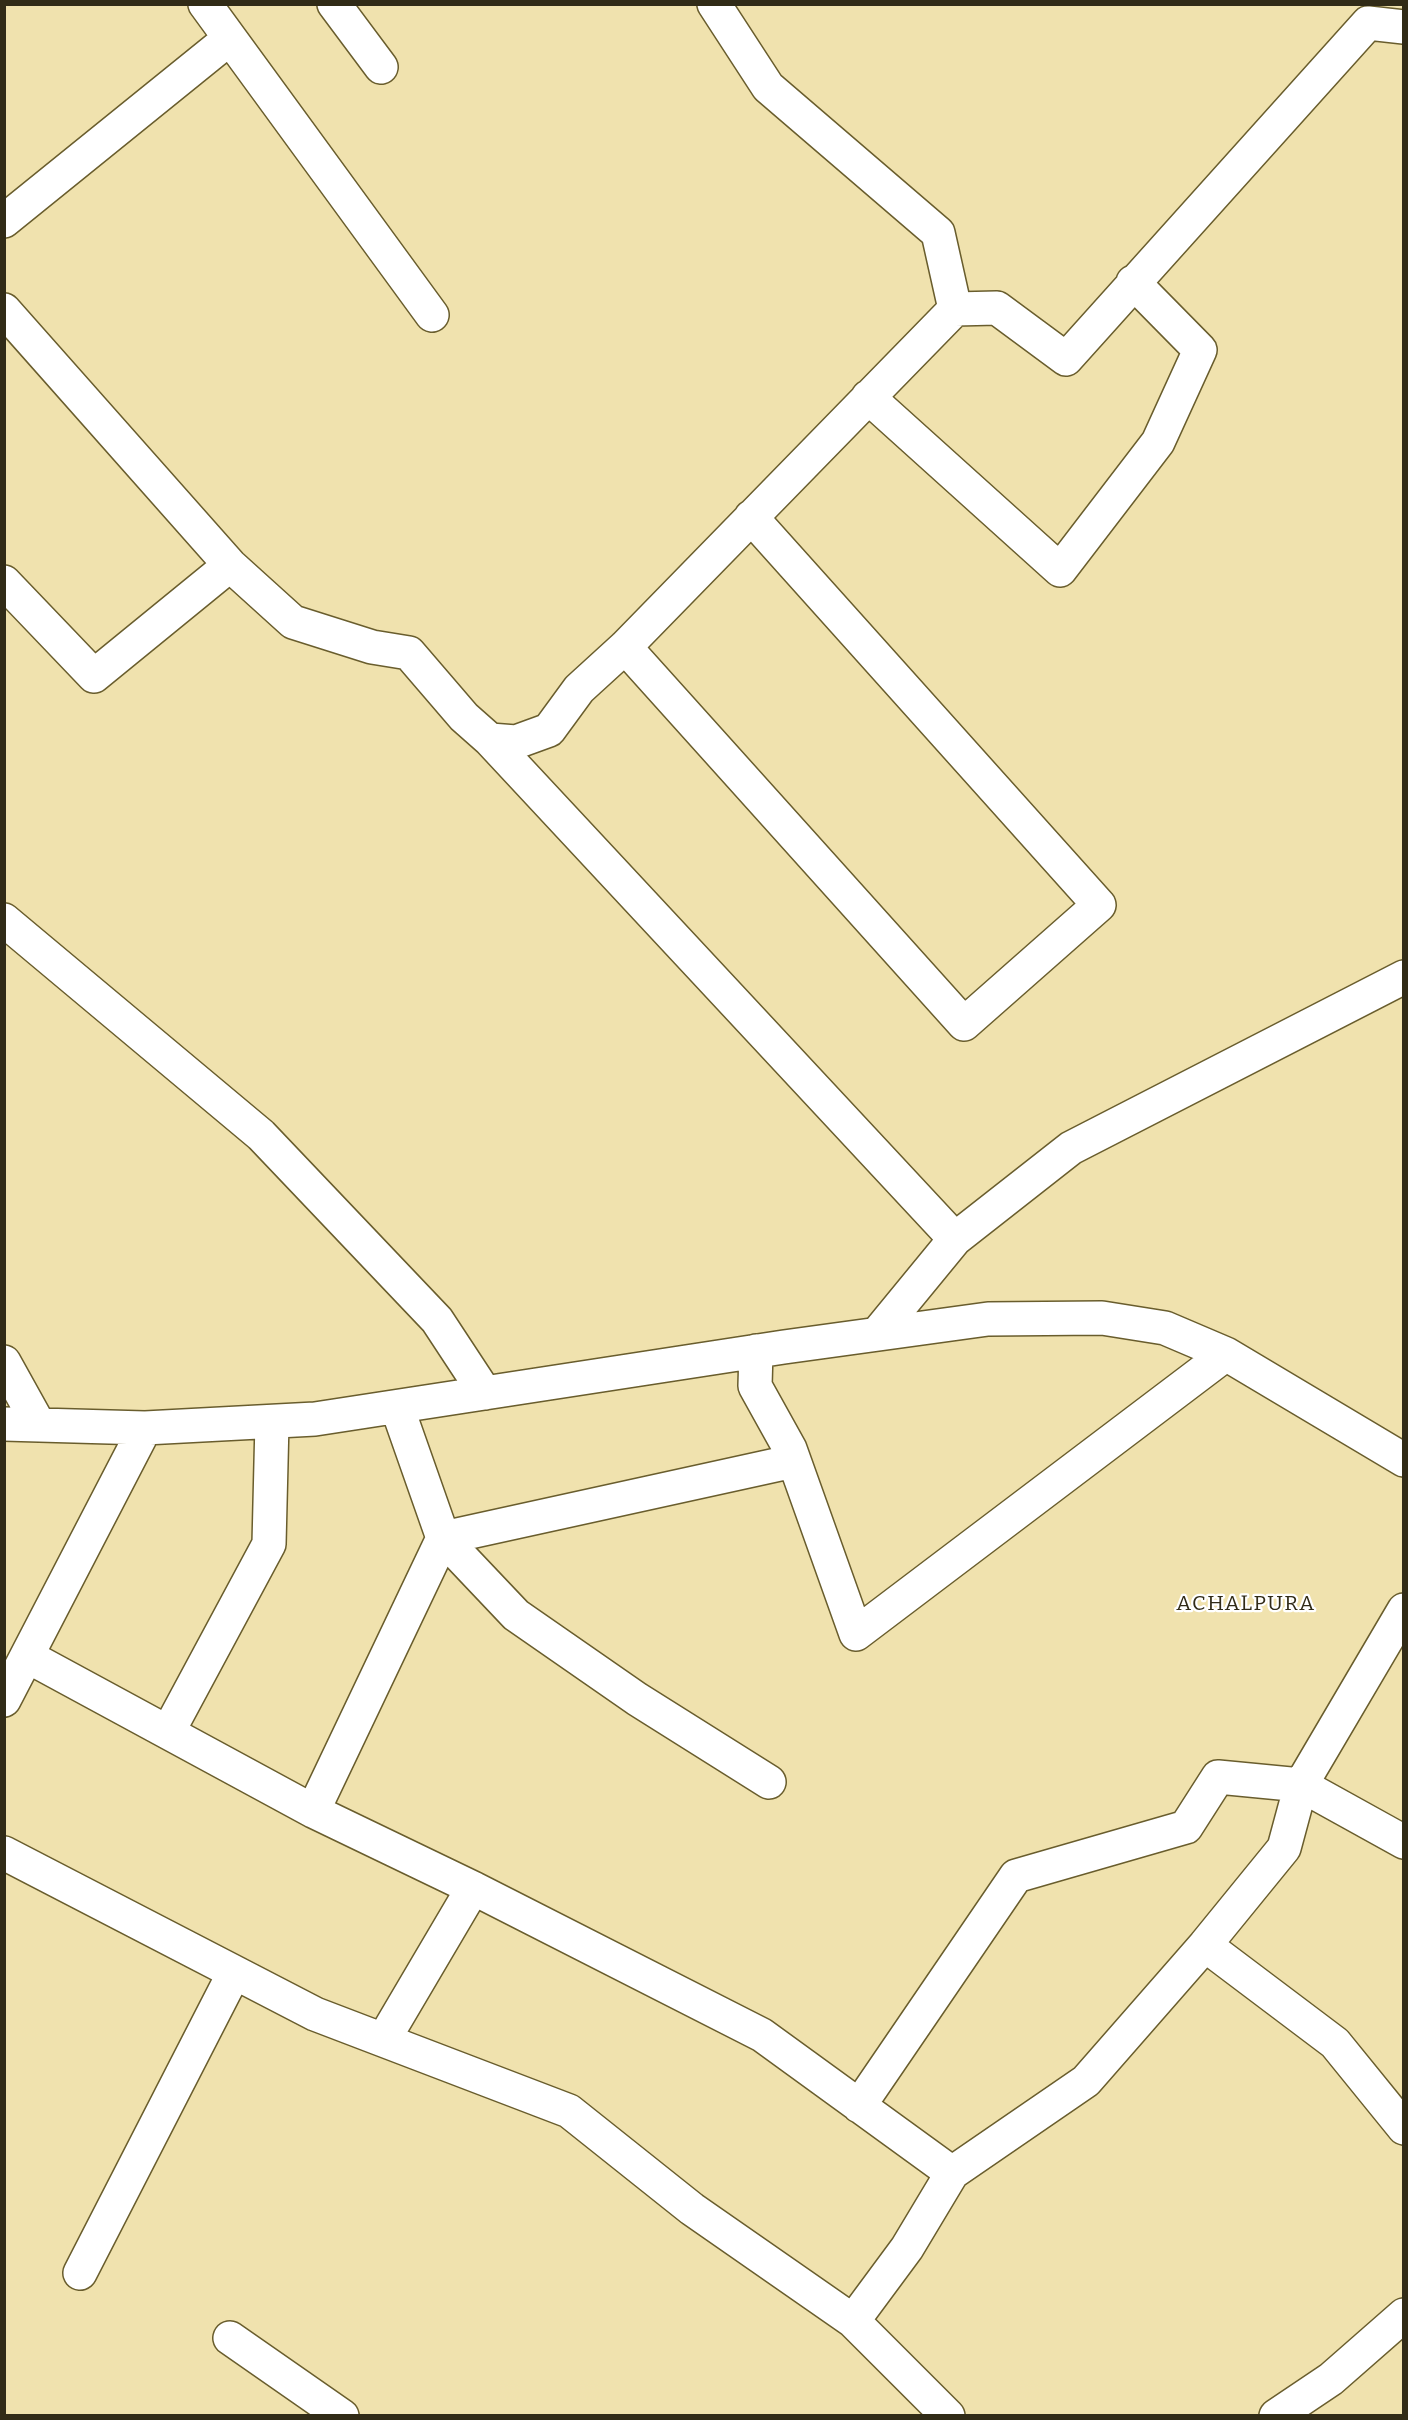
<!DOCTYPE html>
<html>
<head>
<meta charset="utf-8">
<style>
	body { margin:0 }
	#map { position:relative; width:1408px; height:2420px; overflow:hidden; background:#f0e2ae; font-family:Bitter,serif }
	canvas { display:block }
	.frame { position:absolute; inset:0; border:6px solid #312b17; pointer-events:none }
</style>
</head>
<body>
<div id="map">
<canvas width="1408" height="2420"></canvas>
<div class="frame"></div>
</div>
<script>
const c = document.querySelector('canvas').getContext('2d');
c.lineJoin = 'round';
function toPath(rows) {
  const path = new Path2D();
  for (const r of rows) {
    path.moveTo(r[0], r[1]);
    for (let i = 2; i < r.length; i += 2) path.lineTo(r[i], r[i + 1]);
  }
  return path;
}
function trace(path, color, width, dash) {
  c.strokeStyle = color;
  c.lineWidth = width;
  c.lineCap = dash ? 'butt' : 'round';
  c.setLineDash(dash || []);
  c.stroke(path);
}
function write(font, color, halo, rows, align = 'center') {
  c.font = font + ' Bitter,serif';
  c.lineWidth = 4.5;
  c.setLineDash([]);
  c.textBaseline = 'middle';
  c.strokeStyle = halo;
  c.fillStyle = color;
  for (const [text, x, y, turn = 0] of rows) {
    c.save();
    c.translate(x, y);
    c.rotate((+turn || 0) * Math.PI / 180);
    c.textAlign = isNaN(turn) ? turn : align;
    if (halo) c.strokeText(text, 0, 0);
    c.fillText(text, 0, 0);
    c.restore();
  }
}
const street = toPath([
	[205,4,432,315],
	[334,4,381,67],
	[714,4,768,87,938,233,955,309],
	[4,221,229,39],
	[4,310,230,565,293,622,372,647,409,653,464,717,490,740,955,1239],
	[868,397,1060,570,1158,442,1200,350,1133,282],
	[4,582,94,676,230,565],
	[625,647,964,1024,1099,905,751,517],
	[490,740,516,742,549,730,579,689,625,647,955,309,997,308,1066,359,1368,23,1404,27],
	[4,920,261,1135,437,1320,485,1393],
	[877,1334,955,1239,1071,1148,1404,977],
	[756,1351,755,1386,790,1449,856,1634,1226,1354],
	[4,1362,39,1425],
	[397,1407,443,1538,516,1615,637,1699,769,1782],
	[4,1424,145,1428,315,1419,784,1347,988,1319,1102,1318,1165,1328,1226,1354,1404,1460],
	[27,1656,313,1811,473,1888,762,2035,952,2173],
	[4,1700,145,1428],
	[168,1732,269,1544,272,1422],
	[313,1811,443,1538,794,1461],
	[4,1853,315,2014,569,2111,692,2209,853,2321,948,2416],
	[1205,1945,1335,2043,1404,2128],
	[384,2039,473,1888],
	[859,2106,1016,1876,1186,1827,1218,1777,1301,1785,1404,1842],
	[80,2273,234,1973],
	[853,2321,907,2248,952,2173,1086,2081,1205,1945,1284,1848,1301,1785,1404,1610],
	[230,2338,342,2416],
	[1276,2416,1331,2379,1404,2315]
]);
trace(street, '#695d2d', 36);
trace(street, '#fff', 33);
c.letterSpacing = '1.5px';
write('21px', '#312b17', '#fff', [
	["ACHALPURA",1246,1604]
]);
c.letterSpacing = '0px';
</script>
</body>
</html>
